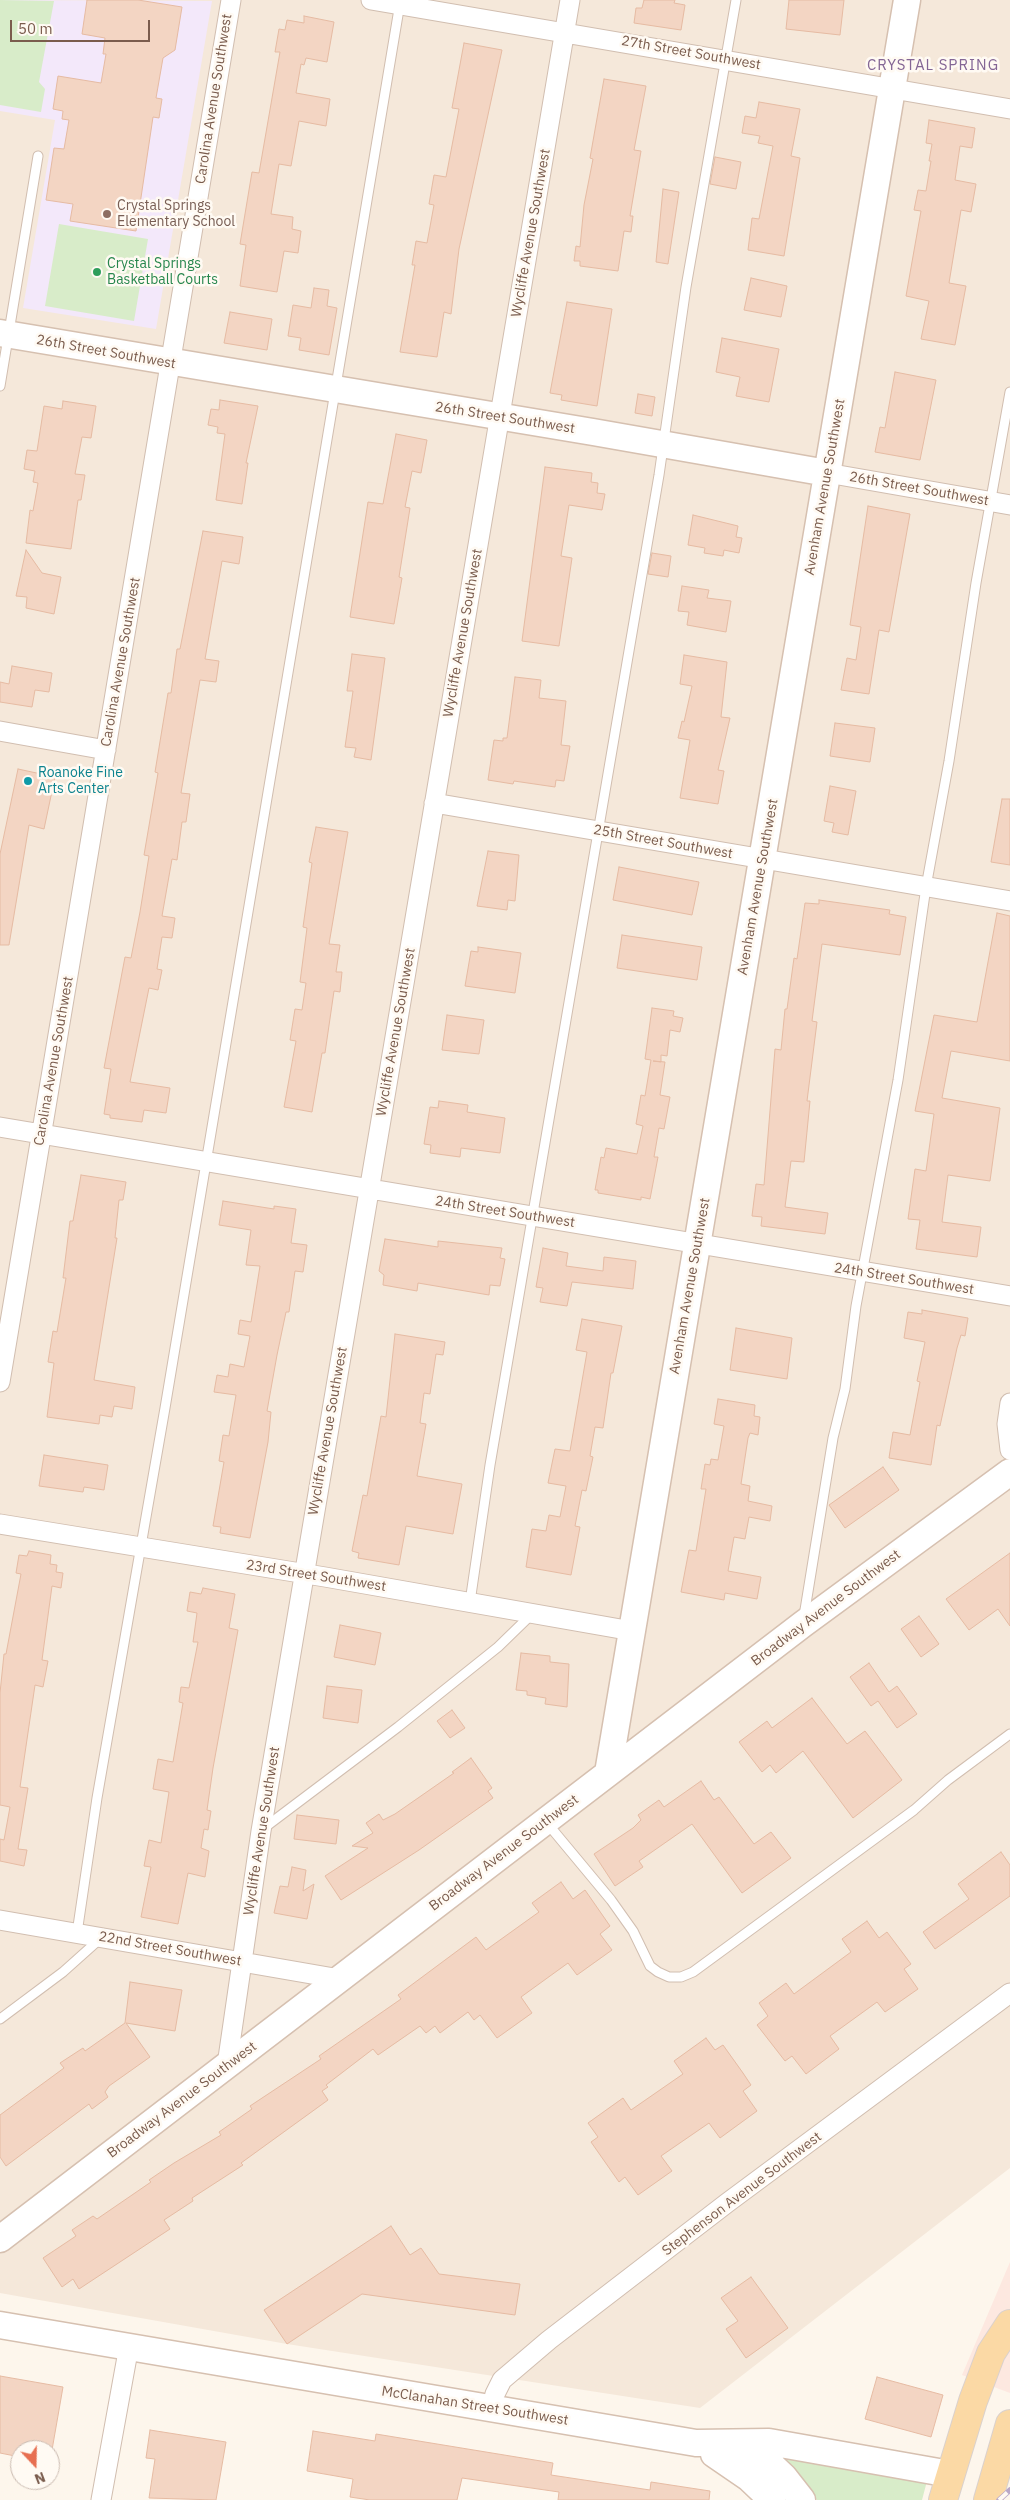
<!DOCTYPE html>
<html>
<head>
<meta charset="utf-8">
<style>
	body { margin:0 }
	#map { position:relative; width:1010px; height:2500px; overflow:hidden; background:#fdf6ec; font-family:"IBM Plex Sans",sans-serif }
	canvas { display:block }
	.north { position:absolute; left:10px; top:2440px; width:50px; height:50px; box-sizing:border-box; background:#fffaf3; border:1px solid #cabbb1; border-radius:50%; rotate:159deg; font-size:14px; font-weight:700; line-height:20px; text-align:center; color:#7a5c4d }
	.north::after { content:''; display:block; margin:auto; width:18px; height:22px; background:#e76f51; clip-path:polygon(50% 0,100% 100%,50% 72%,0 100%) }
	.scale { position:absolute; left:10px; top:20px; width:140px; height:22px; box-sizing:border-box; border:2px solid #7a5c4d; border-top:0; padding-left:6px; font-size:15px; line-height:18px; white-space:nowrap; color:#7a5c4d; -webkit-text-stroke:4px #fffaf3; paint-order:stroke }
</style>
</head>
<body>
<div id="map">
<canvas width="1010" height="2500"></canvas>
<div class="north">N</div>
<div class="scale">50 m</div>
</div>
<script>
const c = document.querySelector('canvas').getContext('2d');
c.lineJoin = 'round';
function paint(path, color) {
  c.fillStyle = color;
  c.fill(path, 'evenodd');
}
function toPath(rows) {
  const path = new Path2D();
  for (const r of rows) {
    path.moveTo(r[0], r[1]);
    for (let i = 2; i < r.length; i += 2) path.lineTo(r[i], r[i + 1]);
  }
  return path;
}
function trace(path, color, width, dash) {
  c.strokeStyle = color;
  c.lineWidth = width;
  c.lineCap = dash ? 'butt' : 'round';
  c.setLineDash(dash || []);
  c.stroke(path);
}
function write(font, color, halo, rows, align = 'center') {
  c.font = font + ' "IBM Plex Sans",sans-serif';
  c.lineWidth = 5;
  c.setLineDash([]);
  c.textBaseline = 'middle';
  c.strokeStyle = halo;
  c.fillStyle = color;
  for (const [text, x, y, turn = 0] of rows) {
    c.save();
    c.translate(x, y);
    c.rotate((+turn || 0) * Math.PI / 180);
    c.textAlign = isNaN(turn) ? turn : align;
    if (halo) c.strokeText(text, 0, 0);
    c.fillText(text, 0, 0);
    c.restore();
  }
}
paint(toPath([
	[0,0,1010,0,1010,2168,700,2408,287,2344,0,2293]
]), '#f5e8da');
paint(toPath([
	[1010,2262,1010,2393,962,2375]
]), '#fde8e0');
paint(toPath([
	[0,0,212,1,156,329,23,308,55,120,0,111]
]), '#f3e8fa');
paint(toPath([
	[0,0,54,1,39,82,45,89,41,112,0,105],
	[59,224,148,239,134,321,45,306],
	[783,2457,927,2481,922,2500,817,2500]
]), '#d8ecc9');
const building = toPath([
	[87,0,138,0,182,7,175,50,163,58,156,98,162,99,159,118,153,117,136,231,70,221,73,204,46,200,54,148,64,149,69,120,62,119,63,111,53,109,58,76,101,83,106,54,103,54,105,38,82,34,87,0],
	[644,0,675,0,674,3,685,5,681,30,634,23,636,8,642,8,644,0],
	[789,0,844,0,840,35,786,29,789,0],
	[304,16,334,22,327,62,306,58,304,65,301,64,296,93,330,99,326,126,299,121,291,166,279,164,271,214,293,217,292,229,301,231,298,253,284,251,277,292,240,286,246,245,240,244,252,172,259,173,280,52,275,52,279,29,285,30,287,20,304,23,304,16],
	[464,43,502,50,459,249,451,314,444,312,437,357,400,352,415,265,412,265,416,241,427,243,434,205,429,204,434,175,446,177,459,109,452,108,464,43],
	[604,79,646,86,634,150,641,151,630,216,633,216,631,232,624,231,618,271,580,266,580,261,574,261,576,246,580,247,584,205,593,159,590,158,604,79],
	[759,102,800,109,791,156,800,158,784,256,748,250,752,218,759,219,773,146,758,143,760,136,742,133,745,116,756,118,759,102],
	[929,120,975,128,972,148,960,146,955,180,976,184,971,212,961,210,949,283,966,286,955,345,921,339,929,301,906,296,921,211,914,210,918,190,926,191,931,161,929,161,932,144,926,143,929,120],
	[715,157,741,162,736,189,710,184,715,157],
	[663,189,679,192,668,264,656,262,663,189],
	[751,278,787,286,781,317,744,310,751,278],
	[314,288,329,290,327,306,337,308,329,355,299,350,301,338,288,336,293,305,311,308,314,288],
	[567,302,612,309,597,406,561,400,562,395,550,393,567,302],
	[230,312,272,319,267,350,224,343,230,312],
	[722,338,779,349,769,402,736,396,740,377,716,372,722,338],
	[895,372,936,380,920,460,875,452,880,427,885,428,895,372],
	[638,394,655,397,652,416,635,413,638,394],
	[220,400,258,406,246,463,248,463,242,504,216,500,225,434,217,433,218,427,208,425,211,409,219,410,220,400],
	[63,401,96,406,91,438,82,437,75,474,85,475,81,500,78,500,71,549,26,543,30,510,33,511,38,483,33,482,35,471,24,469,27,450,37,451,44,406,62,409,63,401],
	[396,434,427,440,421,473,412,471,405,507,410,508,399,577,402,578,394,624,350,617,368,502,383,504,396,434],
	[545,467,592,473,591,482,598,483,597,493,605,494,602,510,569,505,561,556,572,558,559,646,522,641,545,467],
	[868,506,910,514,889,632,879,630,869,694,841,690,847,658,856,660,861,627,850,625,868,506],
	[693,515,738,526,736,537,742,538,739,553,724,550,723,556,704,553,705,548,688,545,693,515],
	[203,531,243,537,239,564,222,561,205,659,219,661,216,682,200,680,181,793,190,794,186,822,182,822,177,860,172,859,162,916,175,918,172,938,162,937,157,969,162,970,158,990,149,988,130,1082,170,1088,166,1113,144,1110,142,1122,110,1118,110,1115,104,1114,111,1069,104,1068,125,957,131,958,140,912,149,856,144,855,158,773,155,772,168,693,171,693,177,649,180,649,203,531],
	[26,550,42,573,61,577,54,614,26,608,27,597,16,596,26,550],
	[652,553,671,556,668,577,648,574,652,553],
	[682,586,709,590,707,598,731,601,726,632,687,625,689,612,678,611,682,586],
	[352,654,385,658,371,760,354,757,356,748,345,747,353,691,347,691,352,654],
	[684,655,727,662,721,717,730,718,718,770,724,771,718,804,680,798,690,740,678,738,682,721,684,722,692,686,680,684,684,655],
	[12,666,52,673,49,692,35,690,32,707,0,702,0,682,9,684,12,666],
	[515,677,541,680,539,698,566,701,561,745,570,746,564,781,556,780,555,787,514,781,513,784,488,780,494,740,503,741,503,738,507,738,515,677],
	[835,723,875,728,870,762,830,756,835,723],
	[18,769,55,777,44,829,29,825,9,945,0,945,0,854,18,769],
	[830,786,856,791,848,835,832,832,834,823,824,821,830,786],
	[1002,799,1010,799,1010,865,991,862,1002,799],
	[316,827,348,832,329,944,340,945,336,972,342,972,340,992,334,991,325,1053,322,1053,312,1112,284,1107,296,1041,290,1040,295,1009,302,1010,306,983,300,982,307,928,303,927,312,863,309,862,316,827],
	[488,851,519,855,515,901,508,900,507,910,477,906,488,851],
	[619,867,699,882,692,915,613,900,619,867],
	[819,900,890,910,889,914,906,917,900,955,822,944,812,1021,817,1022,807,1101,810,1101,804,1162,791,1161,785,1207,828,1213,825,1234,761,1226,762,1217,752,1216,756,1184,764,1185,775,1049,781,1050,785,1009,787,1009,794,958,797,959,805,903,819,904,819,900],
	[997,913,1010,916,1010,1061,951,1051,942,1098,1000,1108,990,1181,948,1175,942,1222,981,1227,977,1257,916,1249,920,1220,908,1219,915,1169,926,1171,934,1114,915,1111,934,1015,977,1022,997,913],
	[622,935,702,947,697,980,617,968,622,935],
	[478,947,521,953,515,993,465,986,471,951,478,952,478,947],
	[652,1008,674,1011,673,1016,683,1018,680,1032,670,1030,667,1056,661,1055,661,1062,653,1061,665,1062,660,1095,670,1097,664,1129,659,1128,654,1157,658,1157,650,1199,641,1197,641,1200,598,1193,598,1190,595,1190,601,1157,604,1158,606,1148,637,1154,643,1126,636,1124,641,1095,645,1096,651,1060,645,1059,652,1008],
	[447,1015,484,1020,479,1054,442,1050,447,1015],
	[439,1101,468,1105,467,1112,505,1118,500,1153,461,1148,460,1157,430,1153,431,1145,424,1144,430,1107,438,1108,439,1101],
	[81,1175,126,1182,123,1200,119,1200,115,1238,117,1238,94,1380,135,1387,132,1409,114,1406,112,1417,100,1415,99,1424,47,1417,54,1363,48,1362,53,1331,57,1332,66,1278,63,1278,70,1221,73,1221,81,1175],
	[223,1201,274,1209,274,1206,296,1209,291,1243,307,1245,303,1272,295,1271,289,1312,286,1312,277,1355,267,1411,271,1412,268,1442,250,1538,220,1533,221,1527,213,1526,224,1462,219,1461,223,1435,229,1436,236,1395,214,1392,217,1375,228,1377,230,1364,244,1367,250,1336,238,1334,240,1320,251,1322,260,1266,246,1265,251,1230,219,1225,223,1201],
	[385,1239,438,1247,438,1241,502,1248,500,1258,505,1259,500,1286,490,1285,489,1295,418,1283,417,1291,383,1285,384,1275,379,1271,385,1239],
	[543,1248,568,1253,566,1266,603,1271,604,1257,636,1261,633,1289,572,1282,567,1306,540,1302,543,1288,536,1287,543,1248],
	[922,1310,968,1318,965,1336,961,1335,957,1348,940,1426,937,1425,931,1465,889,1458,893,1432,910,1435,920,1382,917,1381,925,1342,904,1338,908,1312,922,1314,922,1310],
	[582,1319,622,1326,613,1373,611,1373,603,1428,595,1427,590,1456,593,1457,586,1491,582,1490,575,1526,580,1527,571,1575,526,1567,532,1529,546,1531,549,1515,560,1517,566,1486,548,1483,555,1449,570,1451,587,1352,576,1350,582,1319],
	[736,1328,792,1338,787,1379,730,1370,736,1328],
	[395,1334,445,1342,443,1355,436,1354,430,1394,424,1393,420,1423,426,1424,417,1476,462,1484,453,1534,406,1526,399,1565,358,1558,359,1553,352,1551,363,1495,367,1496,381,1416,386,1417,395,1334],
	[718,1399,755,1405,754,1416,760,1417,758,1435,750,1433,748,1438,741,1484,750,1486,748,1501,772,1506,770,1521,749,1517,745,1539,734,1537,728,1571,761,1577,757,1599,725,1593,724,1600,681,1592,689,1550,696,1551,706,1489,701,1489,705,1464,710,1465,711,1459,718,1460,724,1426,714,1424,718,1399],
	[44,1455,108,1465,104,1490,84,1487,83,1492,39,1486,44,1455],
	[883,1467,899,1490,845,1528,829,1505,883,1467],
	[29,1551,51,1555,50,1564,57,1565,56,1572,63,1573,61,1588,52,1586,42,1660,48,1661,43,1687,35,1685,20,1787,28,1788,18,1849,27,1850,24,1866,0,1861,0,1839,4,1840,10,1807,0,1805,0,1693,4,1654,6,1654,21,1574,16,1573,19,1555,27,1556,29,1551],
	[1010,1553,1010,1626,998,1609,969,1630,946,1599,1010,1553],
	[203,1588,235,1594,229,1628,238,1630,213,1768,207,1810,211,1811,208,1830,204,1829,201,1848,209,1851,205,1877,188,1873,178,1924,141,1917,151,1867,144,1866,149,1840,161,1843,169,1792,153,1789,158,1759,173,1762,183,1703,179,1702,181,1687,189,1688,198,1642,193,1642,197,1613,187,1611,190,1592,201,1594,203,1588],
	[919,1616,939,1644,921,1657,901,1629,919,1616],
	[340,1625,381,1633,375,1665,334,1657,340,1625],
	[521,1653,550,1656,550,1662,569,1664,567,1707,545,1704,546,1698,527,1695,527,1691,516,1690,521,1653],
	[869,1663,889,1692,897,1686,917,1714,897,1728,878,1701,871,1706,850,1677,869,1663],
	[327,1686,362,1690,358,1723,323,1718,327,1686],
	[812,1698,847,1744,865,1731,902,1780,853,1818,803,1751,776,1773,770,1765,762,1772,739,1742,767,1721,772,1728,812,1698],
	[452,1710,465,1728,450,1738,437,1721,452,1710],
	[471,1758,492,1788,488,1791,493,1798,419,1850,341,1900,325,1876,368,1848,352,1846,373,1833,366,1823,379,1814,383,1820,395,1814,454,1773,452,1772,471,1758],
	[701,1781,714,1800,719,1797,754,1844,771,1832,791,1858,742,1893,692,1824,639,1861,643,1867,615,1886,594,1854,633,1828,641,1820,638,1815,659,1800,664,1807,701,1781],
	[297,1815,339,1820,336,1844,294,1839,297,1815],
	[1001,1852,1010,1865,1010,1896,935,1949,923,1932,969,1899,958,1884,1001,1852],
	[292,1867,306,1870,303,1891,314,1884,307,1919,274,1913,280,1886,288,1887,292,1867],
	[561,1882,573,1899,585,1890,610,1926,600,1934,612,1950,577,1975,568,1963,521,1997,532,2013,497,2038,480,2015,474,2020,468,2012,440,2033,435,2026,426,2033,420,2026,378,2055,373,2049,326,2085,328,2087,322,2091,328,2100,241,2163,243,2165,192,2198,193,2201,164,2220,170,2229,79,2289,73,2279,62,2287,43,2258,76,2236,72,2230,93,2216,97,2219,151,2182,149,2180,174,2163,221,2135,219,2132,252,2109,250,2106,321,2059,319,2056,401,1999,398,1995,476,1937,486,1950,539,1912,532,1903,561,1882],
	[867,1921,879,1938,887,1932,911,1964,904,1969,918,1989,885,2012,877,2002,830,2036,839,2049,806,2074,792,2056,785,2061,757,2025,768,2016,759,2003,786,1983,794,1994,851,1952,842,1939,867,1921],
	[130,1982,182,1990,175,2031,126,2023,150,2057,109,2086,105,2092,108,2097,92,2109,89,2104,6,2166,0,2157,0,2115,64,2068,60,2063,83,2048,85,2051,125,2023,130,1982],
	[706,2038,715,2050,723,2045,743,2073,751,2085,743,2091,757,2111,720,2138,709,2123,661,2156,672,2171,638,2195,625,2177,619,2182,591,2142,598,2137,588,2123,623,2098,631,2110,683,2074,674,2061,706,2038],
	[391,2226,410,2255,421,2248,439,2274,520,2284,515,2315,362,2294,287,2344,264,2310,391,2226],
	[751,2277,788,2328,746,2358,726,2329,738,2321,721,2298,751,2277],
	[0,2376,63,2387,52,2450,20,2450,20,2457,0,2453,0,2376],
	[877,2377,943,2395,931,2437,865,2419,877,2377],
	[150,2430,226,2442,216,2500,149,2498,155,2459,146,2458,150,2430],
	[313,2431,375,2441,376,2434,553,2463,551,2475,650,2490,651,2482,710,2491,709,2500,558,2500,559,2492,462,2478,457,2500,370,2500,350,2497,353,2479,307,2471,313,2431]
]);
paint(building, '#f3d5c3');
trace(building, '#e6bba3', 1);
const lane = toPath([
	[0,386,38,156],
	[470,1602,490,1465,659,475,686,287,736,0],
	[804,1616,833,1438,845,1389,856,1306,898,1080,926,887,949,761,976,583,1010,392],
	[547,1823,611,1900,633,1931,650,1966,658,1972,669,1977,681,1977,693,1972,914,1810,948,1780,1010,1734],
	[264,1828,398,1727,498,1647,533,1613],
	[77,1933,97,1798,165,1408,400,3],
	[0,2019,63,1972,101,1938]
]);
const street = toPath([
	[371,0,1010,109],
	[827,473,1010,505],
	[0,731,106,750],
	[434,803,1010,901],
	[0,1127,1010,1296],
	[0,1382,231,0],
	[1010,1403,1007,1424,1010,1450],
	[0,1524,325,1577,632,1631],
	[0,1920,340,1979],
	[227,2065,261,1831,570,0],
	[491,2410,495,2394,502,2380,549,2340,727,2203,1010,1993],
	[101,2500,129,2346]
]);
const secondary = toPath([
	[0,333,593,432,827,473],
	[608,1773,907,0],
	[0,2239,803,1624,1010,1472],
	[0,2325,696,2443,769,2442,950,2474],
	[731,2452,766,2460,784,2477,802,2500],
	[714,2454,749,2478,772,2500]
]);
const primary = toPath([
	[943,2500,973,2401,991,2353,1010,2324],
	[988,2500,1010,2424]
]);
trace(lane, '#d1beb0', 11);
trace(street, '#d1beb0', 21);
trace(secondary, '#d6c0b0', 29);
trace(primary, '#dad1cd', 30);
trace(lane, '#fff', 9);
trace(street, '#fff', 19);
trace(secondary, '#fff', 26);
trace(primary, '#fbd9a5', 28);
const rail = toPath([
	[999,2500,1010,2490]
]);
trace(rail, '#b9a8c9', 5.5);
trace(rail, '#fffaf3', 4, [11]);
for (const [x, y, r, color] of [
	[107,214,5,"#8d6e63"],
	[97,272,5,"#2e9e5b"],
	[28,781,5,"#0f9aa8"]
]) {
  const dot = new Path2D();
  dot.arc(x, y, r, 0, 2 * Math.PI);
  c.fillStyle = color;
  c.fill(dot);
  trace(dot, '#fffaf3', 2);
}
write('14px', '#7a5c4d', '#fffaf3', [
	["27th Street Southwest",691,53,10],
	["Carolina Avenue Southwest",214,99,-81],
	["Wycliffe Avenue Southwest",531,233,-80],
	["26th Street Southwest",106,352,10],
	["26th Street Southwest",505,418,9],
	["Avenham Avenue Southwest",825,487,-80],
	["26th Street Southwest",919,489,10],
	["Wycliffe Avenue Southwest",463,633,-80],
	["Carolina Avenue Southwest",121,662,-80],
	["25th Street Southwest",663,842,10],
	["Avenham Avenue Southwest",758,887,-80],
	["Wycliffe Avenue Southwest",396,1032,-80],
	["Carolina Avenue Southwest",54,1061,-80],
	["24th Street Southwest",505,1212,9],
	["24th Street Southwest",904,1279,9],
	["Avenham Avenue Southwest",690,1286,-80],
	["Wycliffe Avenue Southwest",328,1431,-80],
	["23rd Street Southwest",316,1576,9],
	["Broadway Avenue Southwest",826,1608,-37],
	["Wycliffe Avenue Southwest",262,1831,-81],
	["Broadway Avenue Southwest",504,1853,-37],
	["22nd Street Southwest",170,1949,10],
	["Broadway Avenue Southwest",182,2100,-37],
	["Stephenson Avenue Southwest",742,2194,-37],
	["McClanahan Street Southwest",475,2406,9]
]);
write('14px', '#785e54', '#fffaf3', [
	["Crystal Springs",117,206],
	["Elementary School",117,222]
], 'left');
write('14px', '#27864d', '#fffaf3', [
	["Crystal Springs",107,264],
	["Basketball Courts",107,280]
], 'left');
write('14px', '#0d838f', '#fffaf3', [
	["Roanoke Fine",38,773],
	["Arts Center",38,789]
], 'left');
c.letterSpacing = '1px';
write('15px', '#846695', '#fffaf3', [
	["CRYSTAL SPRING",933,66]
]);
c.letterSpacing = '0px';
</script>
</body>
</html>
